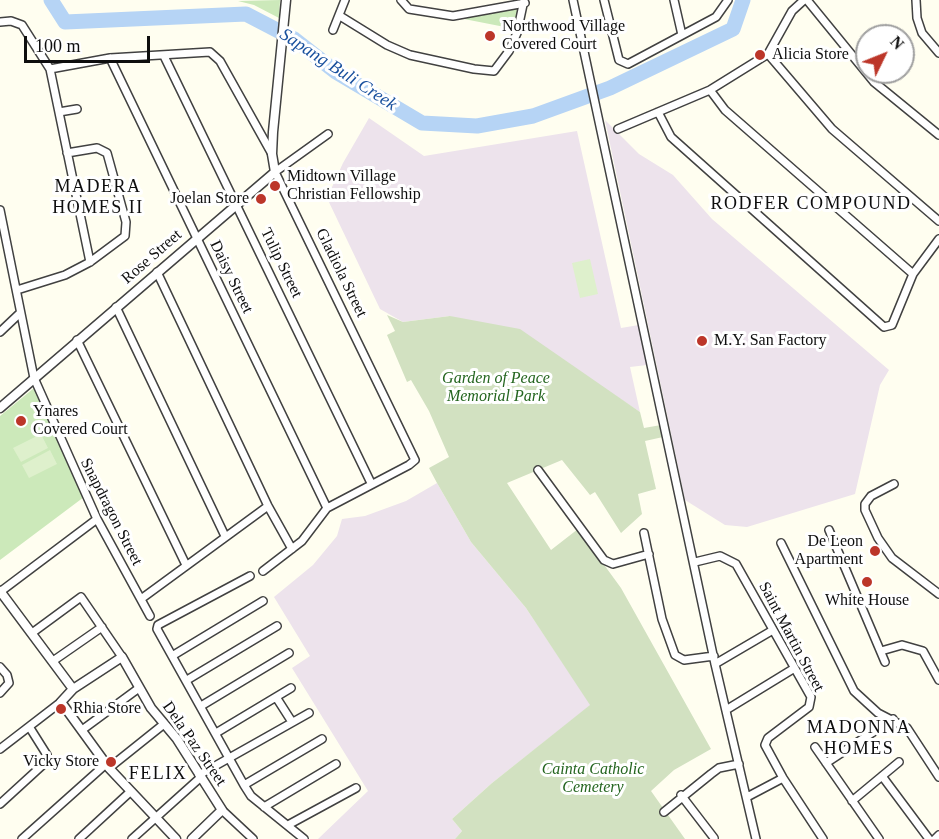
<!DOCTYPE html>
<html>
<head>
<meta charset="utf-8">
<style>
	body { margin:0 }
	#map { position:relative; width:939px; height:839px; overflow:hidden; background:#fffef0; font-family:"Times New Roman",serif }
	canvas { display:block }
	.north { position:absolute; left:855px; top:24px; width:60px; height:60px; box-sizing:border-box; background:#fff; border:2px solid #9f9f9f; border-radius:50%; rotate:47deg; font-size:16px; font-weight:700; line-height:24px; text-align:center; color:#0e0e0e }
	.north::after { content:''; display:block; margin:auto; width:21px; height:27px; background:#bc3629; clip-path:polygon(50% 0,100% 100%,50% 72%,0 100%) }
	.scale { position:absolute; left:24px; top:36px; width:126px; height:27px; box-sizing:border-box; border:3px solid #0e0e0e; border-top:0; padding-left:8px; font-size:18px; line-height:21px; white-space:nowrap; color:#0e0e0e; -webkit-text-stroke:4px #fff; paint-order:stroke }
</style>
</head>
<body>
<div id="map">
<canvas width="939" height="839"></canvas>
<div class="north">N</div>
<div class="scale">100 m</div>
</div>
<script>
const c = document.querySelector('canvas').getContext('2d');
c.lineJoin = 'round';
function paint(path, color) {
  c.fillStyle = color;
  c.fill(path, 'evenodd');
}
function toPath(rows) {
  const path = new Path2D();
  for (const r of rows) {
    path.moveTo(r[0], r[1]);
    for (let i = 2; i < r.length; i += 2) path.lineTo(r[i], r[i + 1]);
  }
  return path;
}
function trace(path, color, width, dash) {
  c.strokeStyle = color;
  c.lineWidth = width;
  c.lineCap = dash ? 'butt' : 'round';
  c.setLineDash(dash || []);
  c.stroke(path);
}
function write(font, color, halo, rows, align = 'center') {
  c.font = font + ' "Times New Roman",serif';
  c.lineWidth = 6;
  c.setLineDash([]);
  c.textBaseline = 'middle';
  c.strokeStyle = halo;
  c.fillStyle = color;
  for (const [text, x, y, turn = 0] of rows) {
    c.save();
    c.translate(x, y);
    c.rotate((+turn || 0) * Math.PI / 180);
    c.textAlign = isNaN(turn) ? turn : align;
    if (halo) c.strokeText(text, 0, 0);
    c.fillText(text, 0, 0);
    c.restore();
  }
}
paint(toPath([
	[369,118,424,156,577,131,621,328,639,325,647,365,630,367,640,412,608,391,450,316,403,322,380,309,327,198,343,163],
	[605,120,639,154,673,175,712,219,889,370,880,385,855,494,747,527,725,525,685,500],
	[437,483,471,542,526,608,591,705,492,783,452,819,462,831,455,839,318,839,368,791,292,668,310,656,274,597,313,565,337,536,342,519,365,516,406,501]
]), '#ede3ec');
paint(toPath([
	[280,0,279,18,254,5,238,1],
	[522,7,515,29,459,18],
	[34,388,84,497,0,560,0,416]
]), '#cce9ba');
paint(toPath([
	[387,315,403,322,450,316,520,329,640,412,644,428,661,425,663,437,645,441,656,489,638,494,642,514,621,533,595,492,590,495,562,460,507,483,551,550,578,529,621,588,711,749,674,770,651,791,685,839,455,839,462,831,452,819,492,783,590,705,526,608,471,542,437,483,429,468,449,457,429,411,411,380,407,382,387,335,395,331]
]), '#d2e1c1');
paint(toPath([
	[590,259,598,294,580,298,572,263],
	[41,434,48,448,21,462,13,448],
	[50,450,57,464,29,478,22,465]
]), '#def0cc');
trace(toPath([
	[51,0,65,22,246,14,294,39,336,72,422,123,477,126,533,116,610,88,733,29,743,0]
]), '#b6d4f5', 15);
const minor = toPath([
	[401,0,409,9,453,16,525,3],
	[573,0,715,664,756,839],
	[604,0,619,60,628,64,716,17,728,0],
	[674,0,682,35],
	[807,0,874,82,939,135],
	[916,0,917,18,922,33,939,53],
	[340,16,387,45,410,55,474,69,494,71,509,51,517,33,524,0],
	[0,22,11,21,22,25,50,69,90,262],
	[333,30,345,0],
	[768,54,832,129,939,221],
	[164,56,371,483],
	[110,58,327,508],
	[50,69,110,58,210,52,220,61,272,154],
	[710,90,725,110,913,274],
	[59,112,77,109],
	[658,112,671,137,884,327,892,325,913,274,939,239],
	[618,129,710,90,768,54,792,11,804,0],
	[0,210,34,378,97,519,150,616],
	[157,272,268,506,292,549],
	[17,290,65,275,90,262,125,236,126,222,107,153,97,148,67,153],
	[116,307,225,536],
	[0,332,19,314],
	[77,340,186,565],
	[538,470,604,560,613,564,649,554],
	[894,484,871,496,865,504,865,510,878,538,892,558,939,594],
	[829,530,885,662],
	[644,533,662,619,675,655,684,660,714,656],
	[781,543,854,691,878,713,907,728,939,777],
	[695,562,720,556,736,564,811,697,809,707,768,738,765,745,783,778,823,839],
	[263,571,302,541,327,508,409,465,415,460,275,172,328,134],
	[250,576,158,625,157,629,244,785,251,796,304,839],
	[0,592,97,519],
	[141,599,268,506],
	[32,633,81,597,122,657],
	[881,651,902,645,923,651,939,680],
	[172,656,263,601],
	[53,661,102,627],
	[715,664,773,630],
	[0,667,7,675,9,683,0,693],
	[187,680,277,626],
	[276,697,292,722],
	[201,706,289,653],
	[726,710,793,669],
	[82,730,139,688],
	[216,733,291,688],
	[815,747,879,839],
	[0,749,61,702],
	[826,763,893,719],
	[109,768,164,724],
	[199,775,309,713],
	[882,776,929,839],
	[244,785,322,739],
	[681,795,714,838],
	[747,797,783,778],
	[852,801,899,762],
	[0,804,47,761,47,755,30,728],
	[264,807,336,764],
	[222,810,253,839],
	[664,812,711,774,719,768,739,764],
	[288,825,356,788],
	[22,839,106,764],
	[79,839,130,792],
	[132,839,201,777],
	[935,839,939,835]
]);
const tertiary = toPath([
	[0,408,275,172,272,154,273,132,286,0],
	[0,591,73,689],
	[176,839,109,768,61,702,73,689,122,657,151,708,177,739,222,810,192,839]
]);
trace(minor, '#414141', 10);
trace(tertiary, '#414141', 11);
trace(minor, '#fff', 7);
trace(tertiary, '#fff', 8);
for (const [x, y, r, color] of [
	[490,36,6,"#bc3629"],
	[760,55,6,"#bc3629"],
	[275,186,6,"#bc3629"],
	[261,199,6,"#bc3629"],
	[702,341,6,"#bc3629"],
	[21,421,6,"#bc3629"],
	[875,551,6,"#bc3629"],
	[867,582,6,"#bc3629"],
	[61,709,6,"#bc3629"],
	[111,762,6,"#bc3629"]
]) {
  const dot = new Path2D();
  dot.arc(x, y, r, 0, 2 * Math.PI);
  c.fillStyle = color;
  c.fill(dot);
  trace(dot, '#fff', 2);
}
write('16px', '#0e0e0e', '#fff', [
	["Northwood Village",502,27],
	["Covered Court",502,45],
	["Alicia Store",772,55],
	["Midtown Village",287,177],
	["Christian Fellowship",287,195],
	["Joelan Store",249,199,"right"],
	["M.Y. San Factory",714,341],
	["Ynares",33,412],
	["Covered Court",33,430],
	["De Leon",863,542,"right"],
	["Apartment",863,560,"right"],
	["White House",867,601,"center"],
	["Rhia Store",73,709],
	["Vicky Store",99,762,"right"]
], 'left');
write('16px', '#0e0e0e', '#fff', [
	["Rose Street",152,257,-41],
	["Tulip Street",281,263,64],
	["Gladiola Street",341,273,64],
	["Daisy Street",231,277,64],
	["Snapdragon Street",111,512,63],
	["Saint Martin Street",791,637,62],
	["Dela Paz Street",194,744,55]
]);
write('italic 16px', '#24651f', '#fff', [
	["Garden of Peace",496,379],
	["Memorial Park",496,397],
	["Cainta Catholic",593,770],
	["Cemetery",593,788]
]);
write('italic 18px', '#1a519e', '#fff', [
	["Sapang Buli Creek",338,70,33]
]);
c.letterSpacing = '1.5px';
write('18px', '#0e0e0e', '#fff', [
	["MADERA",98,187],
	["HOMES II",98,208],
	["RODFER COMPOUND",811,204],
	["MADONNA",859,728],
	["HOMES",859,749],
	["FELIX",158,774]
]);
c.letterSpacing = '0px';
</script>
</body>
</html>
